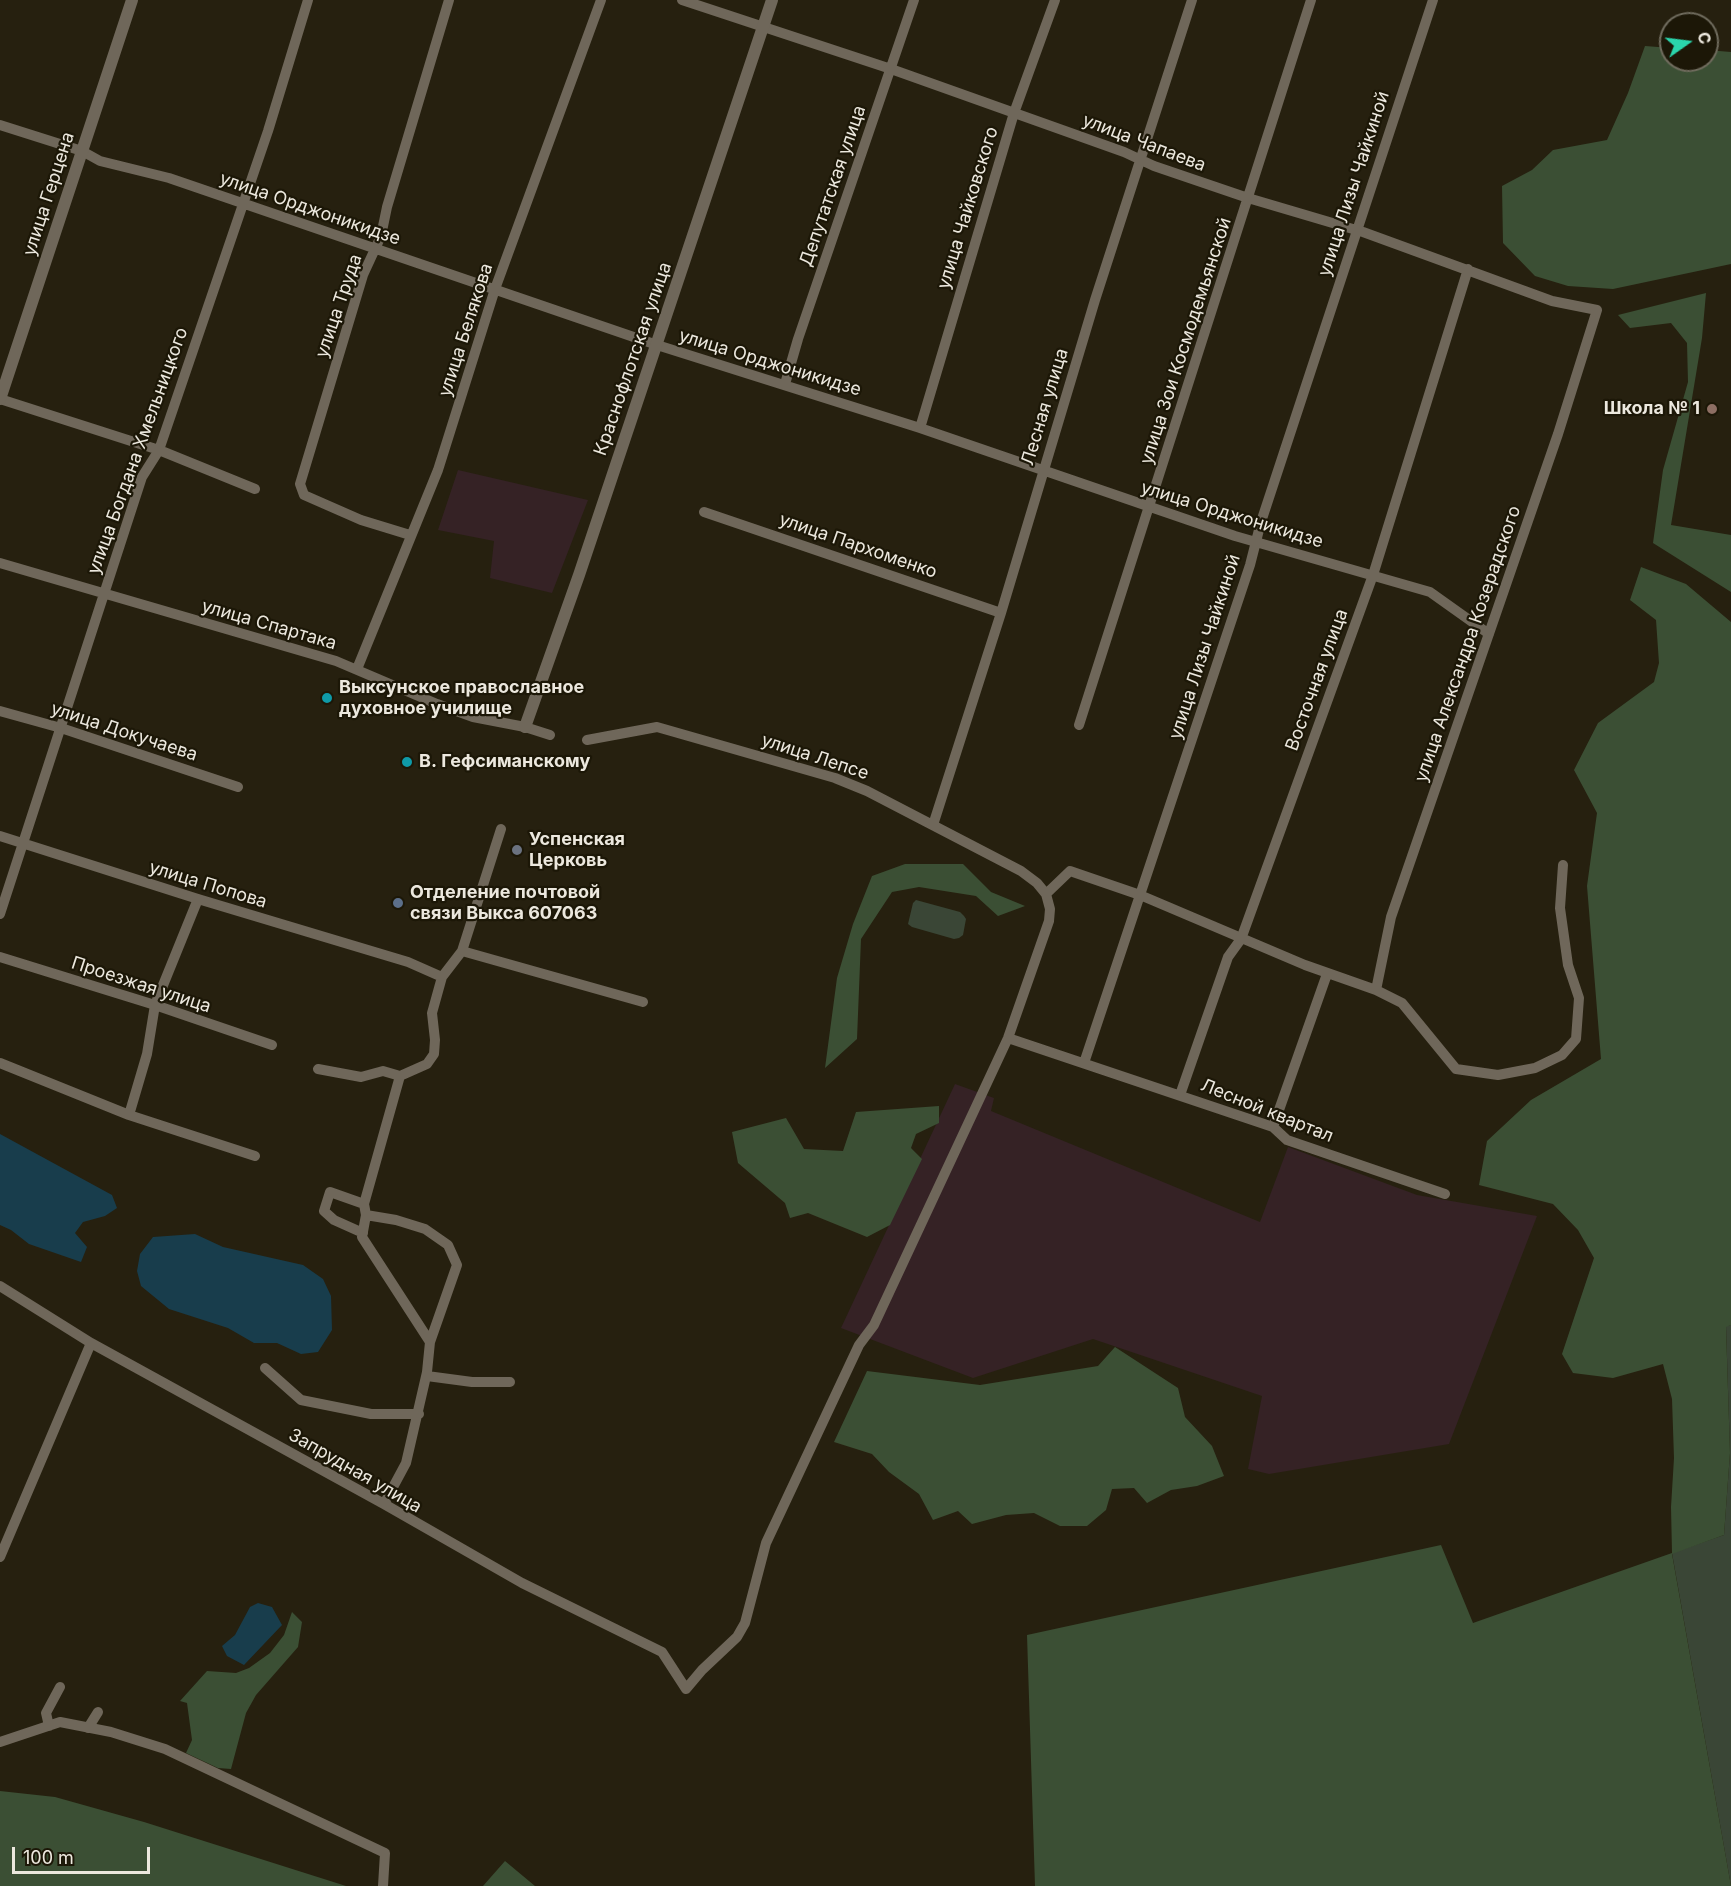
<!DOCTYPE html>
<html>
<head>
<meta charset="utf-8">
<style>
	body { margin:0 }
	#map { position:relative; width:1731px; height:1886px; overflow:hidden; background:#26200f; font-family:Inter,sans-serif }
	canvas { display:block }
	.north { position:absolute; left:1659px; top:12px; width:60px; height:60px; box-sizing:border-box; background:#1c1707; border:2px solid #6f6b5d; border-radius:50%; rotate:76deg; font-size:16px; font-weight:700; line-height:24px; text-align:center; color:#ece8de }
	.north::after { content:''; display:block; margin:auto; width:21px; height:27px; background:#2ad5ac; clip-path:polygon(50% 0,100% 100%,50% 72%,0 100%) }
	.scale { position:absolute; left:12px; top:1847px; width:138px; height:27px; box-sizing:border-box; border:3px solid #ece8de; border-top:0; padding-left:8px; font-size:18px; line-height:21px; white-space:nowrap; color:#ece8de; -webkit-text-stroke:4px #1c1707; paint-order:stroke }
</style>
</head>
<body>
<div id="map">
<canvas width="1731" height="1886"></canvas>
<div class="north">С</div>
<div class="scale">100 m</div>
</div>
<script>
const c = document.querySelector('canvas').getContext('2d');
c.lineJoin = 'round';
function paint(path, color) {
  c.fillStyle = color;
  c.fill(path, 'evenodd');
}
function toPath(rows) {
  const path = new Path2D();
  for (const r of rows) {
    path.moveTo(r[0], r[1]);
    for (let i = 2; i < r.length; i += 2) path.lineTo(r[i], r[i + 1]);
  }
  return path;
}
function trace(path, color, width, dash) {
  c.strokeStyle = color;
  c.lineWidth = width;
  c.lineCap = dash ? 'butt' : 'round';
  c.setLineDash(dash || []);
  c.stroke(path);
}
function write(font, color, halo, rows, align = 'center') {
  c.font = font + ' Inter,sans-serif';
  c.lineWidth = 4.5;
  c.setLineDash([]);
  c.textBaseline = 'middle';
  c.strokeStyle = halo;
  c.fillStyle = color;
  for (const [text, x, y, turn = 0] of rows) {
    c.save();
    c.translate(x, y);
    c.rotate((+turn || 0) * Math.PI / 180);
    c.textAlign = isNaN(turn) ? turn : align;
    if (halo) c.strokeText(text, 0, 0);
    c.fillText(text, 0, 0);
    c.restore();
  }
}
paint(toPath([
	[458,470,588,500,552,593,490,578,494,541,438,530],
	[955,1084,994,1098,991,1111,1260,1222,1288,1147,1417,1195,1537,1216,1449,1444,1269,1474,1248,1469,1262,1396,1093,1339,973,1378,841,1328]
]), '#352225');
paint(toPath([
	[916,900,960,912,964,916,966,919,963,935,959,938,954,939,912,927,908,924,913,903],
	[1731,1325,1731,1886,1672,1553,1724,1535,1730,1453,1726,1326]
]), '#3a4636');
paint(toPath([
	[1645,46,1671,48,1671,60,1707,60,1707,50,1731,52,1731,264,1613,289,1568,286,1535,276,1503,243,1502,186,1532,170,1553,150,1607,140,1628,93],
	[1706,293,1702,338,1671,525,1731,535,1731,592,1653,543,1663,470,1688,382,1687,343,1671,323,1630,328,1618,315],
	[1641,567,1686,584,1731,622,1731,1325,1726,1327,1730,1453,1724,1535,1672,1554,1731,1886,1035,1886,1027,1635,1441,1545,1473,1623,1672,1553,1671,1507,1674,1458,1672,1399,1663,1364,1613,1378,1573,1373,1562,1354,1594,1258,1578,1230,1553,1204,1479,1185,1487,1141,1531,1100,1601,1059,1587,886,1597,813,1574,770,1598,723,1654,682,1659,663,1656,620,1630,600],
	[905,864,963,864,991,892,1025,906,998,916,976,896,919,887,892,892,861,939,857,1039,825,1068,837,978,853,924,872,876],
	[939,1106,939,1123,916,1134,911,1148,922,1159,890,1225,867,1237,808,1213,790,1218,785,1203,738,1163,732,1132,786,1118,804,1149,843,1151,856,1112],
	[1115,1347,1178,1388,1185,1417,1212,1446,1224,1476,1197,1486,1171,1490,1147,1503,1134,1488,1112,1489,1106,1510,1087,1526,1060,1526,1034,1513,1006,1515,972,1524,958,1511,933,1520,919,1494,889,1472,872,1454,834,1442,867,1371,980,1385,1098,1366],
	[292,1612,302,1622,298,1647,256,1695,246,1713,231,1769,218,1768,186,1753,192,1740,187,1703,180,1701,207,1671,236,1673,249,1668,270,1653,284,1635],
	[0,1791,55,1797,144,1822,346,1886,0,1886],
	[505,1861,535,1886,483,1886]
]), '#3b4f34');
paint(toPath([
	[0,1134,112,1195,117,1208,105,1216,83,1222,75,1233,87,1247,81,1262,29,1244,11,1230,0,1225],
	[195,1234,223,1247,303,1265,323,1279,331,1296,332,1330,318,1352,301,1354,277,1343,254,1343,228,1328,169,1309,141,1286,137,1271,140,1254,153,1237],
	[258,1603,272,1607,282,1625,244,1665,227,1656,222,1646,235,1635,250,1607]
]), '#183d4c');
trace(toPath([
	[682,0,891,69,1124,152,1154,166,1248,198,1363,232,1552,301,1597,310,1558,434,1391,917,1376,990],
	[0,125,82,151,100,161,169,178,657,345,920,428,1235,536,1430,592,1489,634],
	[785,384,798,339,914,0],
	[0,399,159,450,255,489],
	[920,428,1014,113,1055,0],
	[704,512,1001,613],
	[410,535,361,520,304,495,300,484,363,275,381,236,387,207,449,0],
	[0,563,336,661,437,704,473,717,525,727,550,735],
	[357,669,438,470,495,289,601,0],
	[0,711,61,728,238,787],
	[1079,725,1311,0],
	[933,825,1001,613,1095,300,1192,0],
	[0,836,198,899,408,962,442,977,432,1013,435,1040,434,1054,427,1064,400,1076,364,1204,366,1215,362,1237,430,1342,427,1372,406,1463,384,1504],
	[1046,894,1070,871,1140,895,1305,965,1376,990,1402,1003,1456,1069,1498,1075,1535,1068,1562,1055,1576,1039,1579,998,1568,965,1560,908,1563,865],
	[0,914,142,477,159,450,268,131,308,0],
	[462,951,643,1002],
	[0,957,155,1005,272,1045],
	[442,977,462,951,501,829],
	[1008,1038,1273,1127,1287,1140,1445,1194],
	[0,1063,129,1115,255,1156],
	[1084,1063,1250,565,1261,522,1433,0],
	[318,1069,361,1077,383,1071,400,1076],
	[1180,1095,1228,957,1241,939,1373,575,1468,269],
	[129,1115,147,1054,155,1005,198,899],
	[1273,1127,1327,974],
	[366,1215,396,1220,425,1229,448,1245,457,1265,430,1342],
	[363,1233,334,1220,324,1211,330,1192,364,1204],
	[0,1286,91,1343,384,1504,522,1583,662,1652,686,1689,702,1670,737,1637,745,1623,766,1543,859,1345,874,1325,1008,1038,1049,921,1050,909,1046,894,1037,883,1021,871,867,791,835,778,657,727,587,740],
	[265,1368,301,1400,371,1414,419,1414],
	[427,1376,472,1382,510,1382],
	[0,1557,91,1343],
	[49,1726,46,1713,60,1687],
	[88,1728,98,1712],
	[0,1742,60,1722,111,1732,165,1749,385,1853,383,1886]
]), '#6f675a', 10);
trace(toPath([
	[0,399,132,0],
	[525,727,579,575,772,0]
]), '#6f675a', 12);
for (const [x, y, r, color] of [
	[1712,409,6,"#8d6e63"],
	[327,698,6,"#0f9aa8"],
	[407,762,6,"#0f9aa8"],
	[517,850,6,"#6b7280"],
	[398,903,6,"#5c6f8a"]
]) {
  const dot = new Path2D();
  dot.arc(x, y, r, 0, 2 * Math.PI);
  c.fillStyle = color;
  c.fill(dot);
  trace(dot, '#1c1707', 2);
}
write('18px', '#ece8de', '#1c1707', [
	["улица Чапаева",1144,143,21],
	["улица Лизы Чайкиной",1354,184,-72],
	["Депутатская улица",833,186,-71],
	["улица Герцена",49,194,-72],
	["улица Чайковского",968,208,-73],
	["улица Орджоникидзе",310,209,19],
	["улица Труда",339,306,-71],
	["улица Белякова",466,330,-72],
	["улица Зои Космодемьянской",1186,341,-72],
	["Краснофлотская улица",633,359,-71],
	["улица Орджоникидзе",770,363,17],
	["Лесная улица",1045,407,-73],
	["улица Богдана Хмельницкого",138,451,-70],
	["улица Орджоникидзе",1232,515,17],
	["улица Пархоменко",858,546,19],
	["улица Спартака",269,625,16],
	["улица Александра Козерадского",1468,644,-71],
	["улица Лизы Чайкиной",1205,647,-72],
	["Восточная улица",1317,680,-70],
	["улица Докучаева",124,732,18],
	["улица Лепсе",815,757,18],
	["улица Попова",208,885,17],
	["Проезжая улица",141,985,18],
	["Лесной квартал",1267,1111,22],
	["Запрудная улица",355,1471,30]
]);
write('bold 18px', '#ece8de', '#1c1707', [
	["Школа № 1",1700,409,"right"],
	["Выксунское православное",339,688],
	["духовное училище",339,709],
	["В. Гефсиманскому",419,762],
	["Успенская",529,840],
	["Церковь",529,861],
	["Отделение почтовой",410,893],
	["связи Выкса 607063",410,914]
], 'left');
</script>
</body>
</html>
